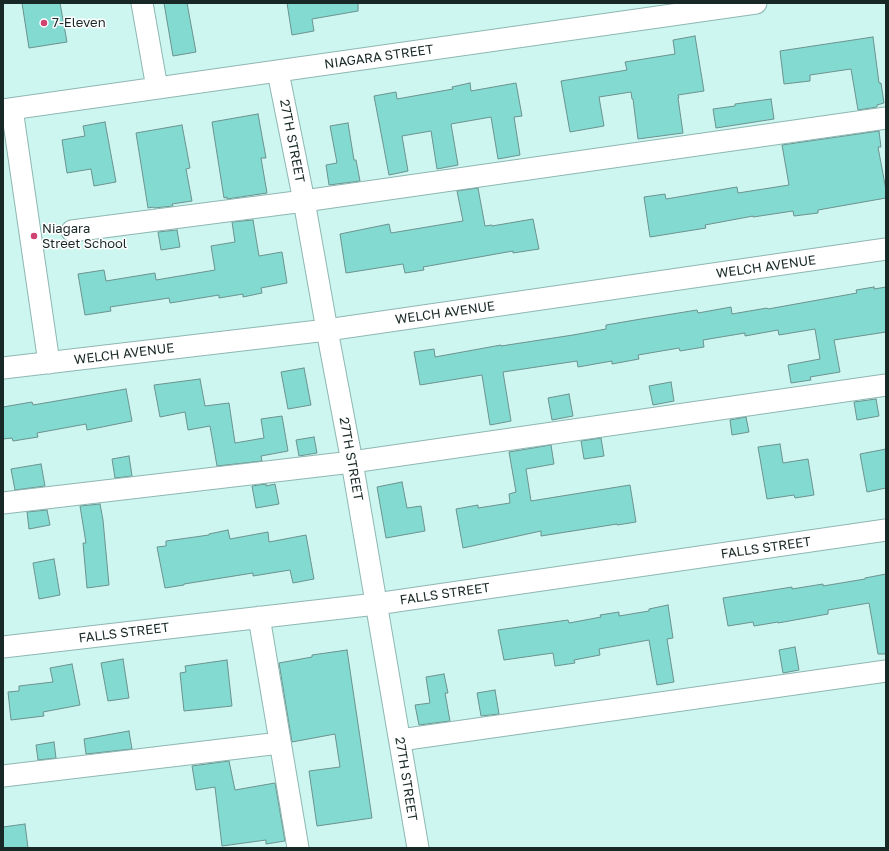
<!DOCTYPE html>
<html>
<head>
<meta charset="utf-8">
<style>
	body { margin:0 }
	#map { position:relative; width:889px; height:851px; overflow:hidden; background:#cdf6f1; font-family:"Golos Text",sans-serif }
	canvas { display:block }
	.frame { position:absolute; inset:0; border:4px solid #182826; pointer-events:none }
</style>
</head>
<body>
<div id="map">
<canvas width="889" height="851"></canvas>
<div class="frame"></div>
</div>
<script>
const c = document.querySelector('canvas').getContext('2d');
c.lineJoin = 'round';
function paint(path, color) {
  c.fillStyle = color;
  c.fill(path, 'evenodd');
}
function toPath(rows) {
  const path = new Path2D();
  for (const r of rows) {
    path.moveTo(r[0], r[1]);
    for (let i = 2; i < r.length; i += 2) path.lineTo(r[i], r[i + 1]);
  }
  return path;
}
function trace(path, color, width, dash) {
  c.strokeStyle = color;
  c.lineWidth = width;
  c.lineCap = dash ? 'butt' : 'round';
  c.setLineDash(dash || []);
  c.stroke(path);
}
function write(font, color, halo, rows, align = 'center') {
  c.font = font + ' "Golos Text",sans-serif';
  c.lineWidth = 3;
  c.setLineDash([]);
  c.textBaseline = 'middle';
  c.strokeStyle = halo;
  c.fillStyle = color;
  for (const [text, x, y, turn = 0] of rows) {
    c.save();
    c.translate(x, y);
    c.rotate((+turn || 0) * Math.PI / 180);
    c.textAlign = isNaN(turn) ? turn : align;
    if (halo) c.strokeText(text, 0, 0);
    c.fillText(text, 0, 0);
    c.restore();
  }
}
const building = toPath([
	[22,3,60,3,67,42,29,48,22,3],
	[164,3,187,3,196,52,173,56,164,3],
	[287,3,358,3,358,11,312,19,314,31,292,35,287,3],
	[695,36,704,91,678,95,679,98,678,98,683,133,638,139,633,99,632,99,631,92,599,97,604,126,570,132,561,81,627,70,625,62,675,54,673,40,695,36],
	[873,37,879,83,881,83,884,103,877,105,877,107,858,110,851,69,810,75,810,81,784,84,780,51,873,37],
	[470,83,471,91,516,83,522,116,514,117,520,155,498,159,491,117,451,124,458,165,437,169,431,131,402,136,408,171,389,175,374,96,396,92,397,99,453,89,452,87,470,83],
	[771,99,774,119,716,128,713,109,735,106,735,104,771,99],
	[258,114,266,158,261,158,267,193,227,199,227,197,224,198,212,122,258,114],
	[105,122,116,182,94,186,91,169,67,173,62,140,85,136,83,126,105,122],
	[348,123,354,160,356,160,360,181,329,185,326,165,337,163,330,126,348,123],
	[182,125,190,168,186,169,192,201,172,204,173,206,154,208,153,207,148,208,136,133,182,125],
	[879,131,881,147,878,147,886,190,886,198,818,210,818,213,794,216,793,211,753,217,753,216,705,225,706,228,650,237,644,197,665,194,666,199,737,187,738,193,789,185,782,145,879,131],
	[478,188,485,226,492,225,492,226,533,219,539,249,513,253,513,251,423,267,424,270,405,273,403,264,346,273,340,234,389,224,391,233,463,221,457,191,478,188],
	[253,220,259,256,282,252,287,283,261,288,262,293,243,297,243,294,219,298,219,295,170,303,169,298,110,307,111,311,85,315,78,274,104,270,106,281,155,273,156,280,215,270,211,246,235,242,232,222,253,220],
	[177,230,180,247,161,250,158,232,177,230],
	[874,287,874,289,886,287,886,332,834,340,840,372,810,377,811,380,791,383,788,365,820,359,815,329,779,335,778,330,745,336,745,333,703,340,704,347,680,351,679,348,638,355,639,359,612,364,612,361,578,367,577,361,503,372,511,421,490,425,482,375,420,385,414,352,434,349,435,357,501,345,501,346,573,335,606,329,606,325,635,320,697,310,698,313,731,307,732,314,767,308,768,309,857,293,856,290,874,287],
	[304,368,311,405,288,409,281,372,304,368],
	[200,379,205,406,229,403,235,443,264,438,261,419,282,416,288,451,261,456,262,461,217,466,210,426,188,430,185,412,160,417,154,385,200,379],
	[671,382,674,401,653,405,649,386,671,382],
	[126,389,132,421,87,430,86,424,37,433,38,437,13,441,12,438,3,439,3,407,32,402,33,405,126,389],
	[569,394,573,416,552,420,548,398,569,394],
	[876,399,879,416,857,420,854,402,876,399],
	[746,417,749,432,732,435,730,420,746,417],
	[314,437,317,453,299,456,296,440,314,437],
	[601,438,604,456,584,459,581,441,601,438],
	[780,444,783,463,808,459,814,495,795,498,794,495,767,499,758,447,780,444],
	[551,445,554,464,526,469,531,501,630,485,636,522,617,525,617,524,541,536,541,531,463,548,456,509,478,505,478,508,510,503,509,494,516,492,509,452,551,445],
	[886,449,886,488,867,492,860,454,886,449],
	[129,456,132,476,115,478,112,459,129,456],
	[41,464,45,486,15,490,11,469,41,464],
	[402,482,407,508,421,506,425,531,386,538,377,487,402,482],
	[266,484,266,486,275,484,279,504,256,508,252,486,266,484],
	[100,504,103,520,109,585,87,588,83,543,86,543,80,506,100,504],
	[47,510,50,525,29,529,27,512,47,510],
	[228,530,230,539,268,532,269,542,306,535,314,579,293,583,290,570,253,576,253,573,184,584,184,585,165,588,157,547,166,546,166,541,209,535,209,534,228,530],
	[54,559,60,595,39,599,33,563,54,559],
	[886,574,886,654,878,654,869,603,828,610,828,614,778,623,778,622,754,626,753,622,728,626,723,598,792,587,792,589,823,584,823,586,865,579,865,578,886,574],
	[668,605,673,638,667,639,674,682,657,685,649,640,599,649,600,655,574,660,575,663,555,666,553,653,504,660,498,630,568,620,569,623,601,617,600,615,619,612,619,616,649,611,649,609,668,605],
	[795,647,799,670,783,673,779,650,795,647],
	[347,650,372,818,317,826,309,771,340,767,335,734,292,742,279,663,312,657,312,655,347,650],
	[123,659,129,698,108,701,101,663,123,659],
	[227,660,232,706,184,711,180,673,186,672,185,666,227,660],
	[72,664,80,705,43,712,44,716,11,720,8,692,19,691,19,686,53,682,50,668,72,664],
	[444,674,448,693,445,693,450,721,419,725,415,705,430,703,426,677,444,674],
	[495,690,499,714,481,716,477,693,495,690],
	[129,731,132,749,86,754,84,739,129,731],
	[54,742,56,758,38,760,36,745,54,742],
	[229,761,235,790,275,783,285,841,266,844,266,840,222,846,215,787,196,790,192,766,229,761],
	[25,824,28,848,3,848,3,827,25,824]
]);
paint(building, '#82dad1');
trace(building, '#6c928e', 1);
const minor = toPath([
	[142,3,157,88],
	[278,72,304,201,327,330,352,462,418,848],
	[12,109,49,363],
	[3,110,756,3],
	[72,231,304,201,886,118],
	[3,368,327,330,886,249],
	[3,503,352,462,886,385],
	[259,617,298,848],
	[3,647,376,604,886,530],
	[400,740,886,671],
	[3,776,280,743]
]);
trace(minor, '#8fb7b2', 23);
trace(minor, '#fff', 21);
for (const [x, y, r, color] of [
	[44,23,4,"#cf4271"],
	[34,236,4,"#cf4271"]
]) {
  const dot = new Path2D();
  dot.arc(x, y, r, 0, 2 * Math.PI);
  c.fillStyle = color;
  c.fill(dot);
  trace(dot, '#fff', 1.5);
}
write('13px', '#182826', '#fff', [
	["7-Eleven",52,23],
	["Niagara",42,229],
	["Street School",42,244]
], 'left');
write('13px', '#182826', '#fff', [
	["NIAGARA STREET",379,57,-8],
	["27TH STREET",292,141,79],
	["WELCH AVENUE",766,267,-8],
	["WELCH AVENUE",445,313,-8],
	["WELCH AVENUE",124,354,-7],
	["27TH STREET",351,459,80],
	["FALLS STREET",766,548,-8],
	["FALLS STREET",445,594,-8],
	["FALLS STREET",124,633,-7],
	["27TH STREET",406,779,81]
]);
</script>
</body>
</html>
